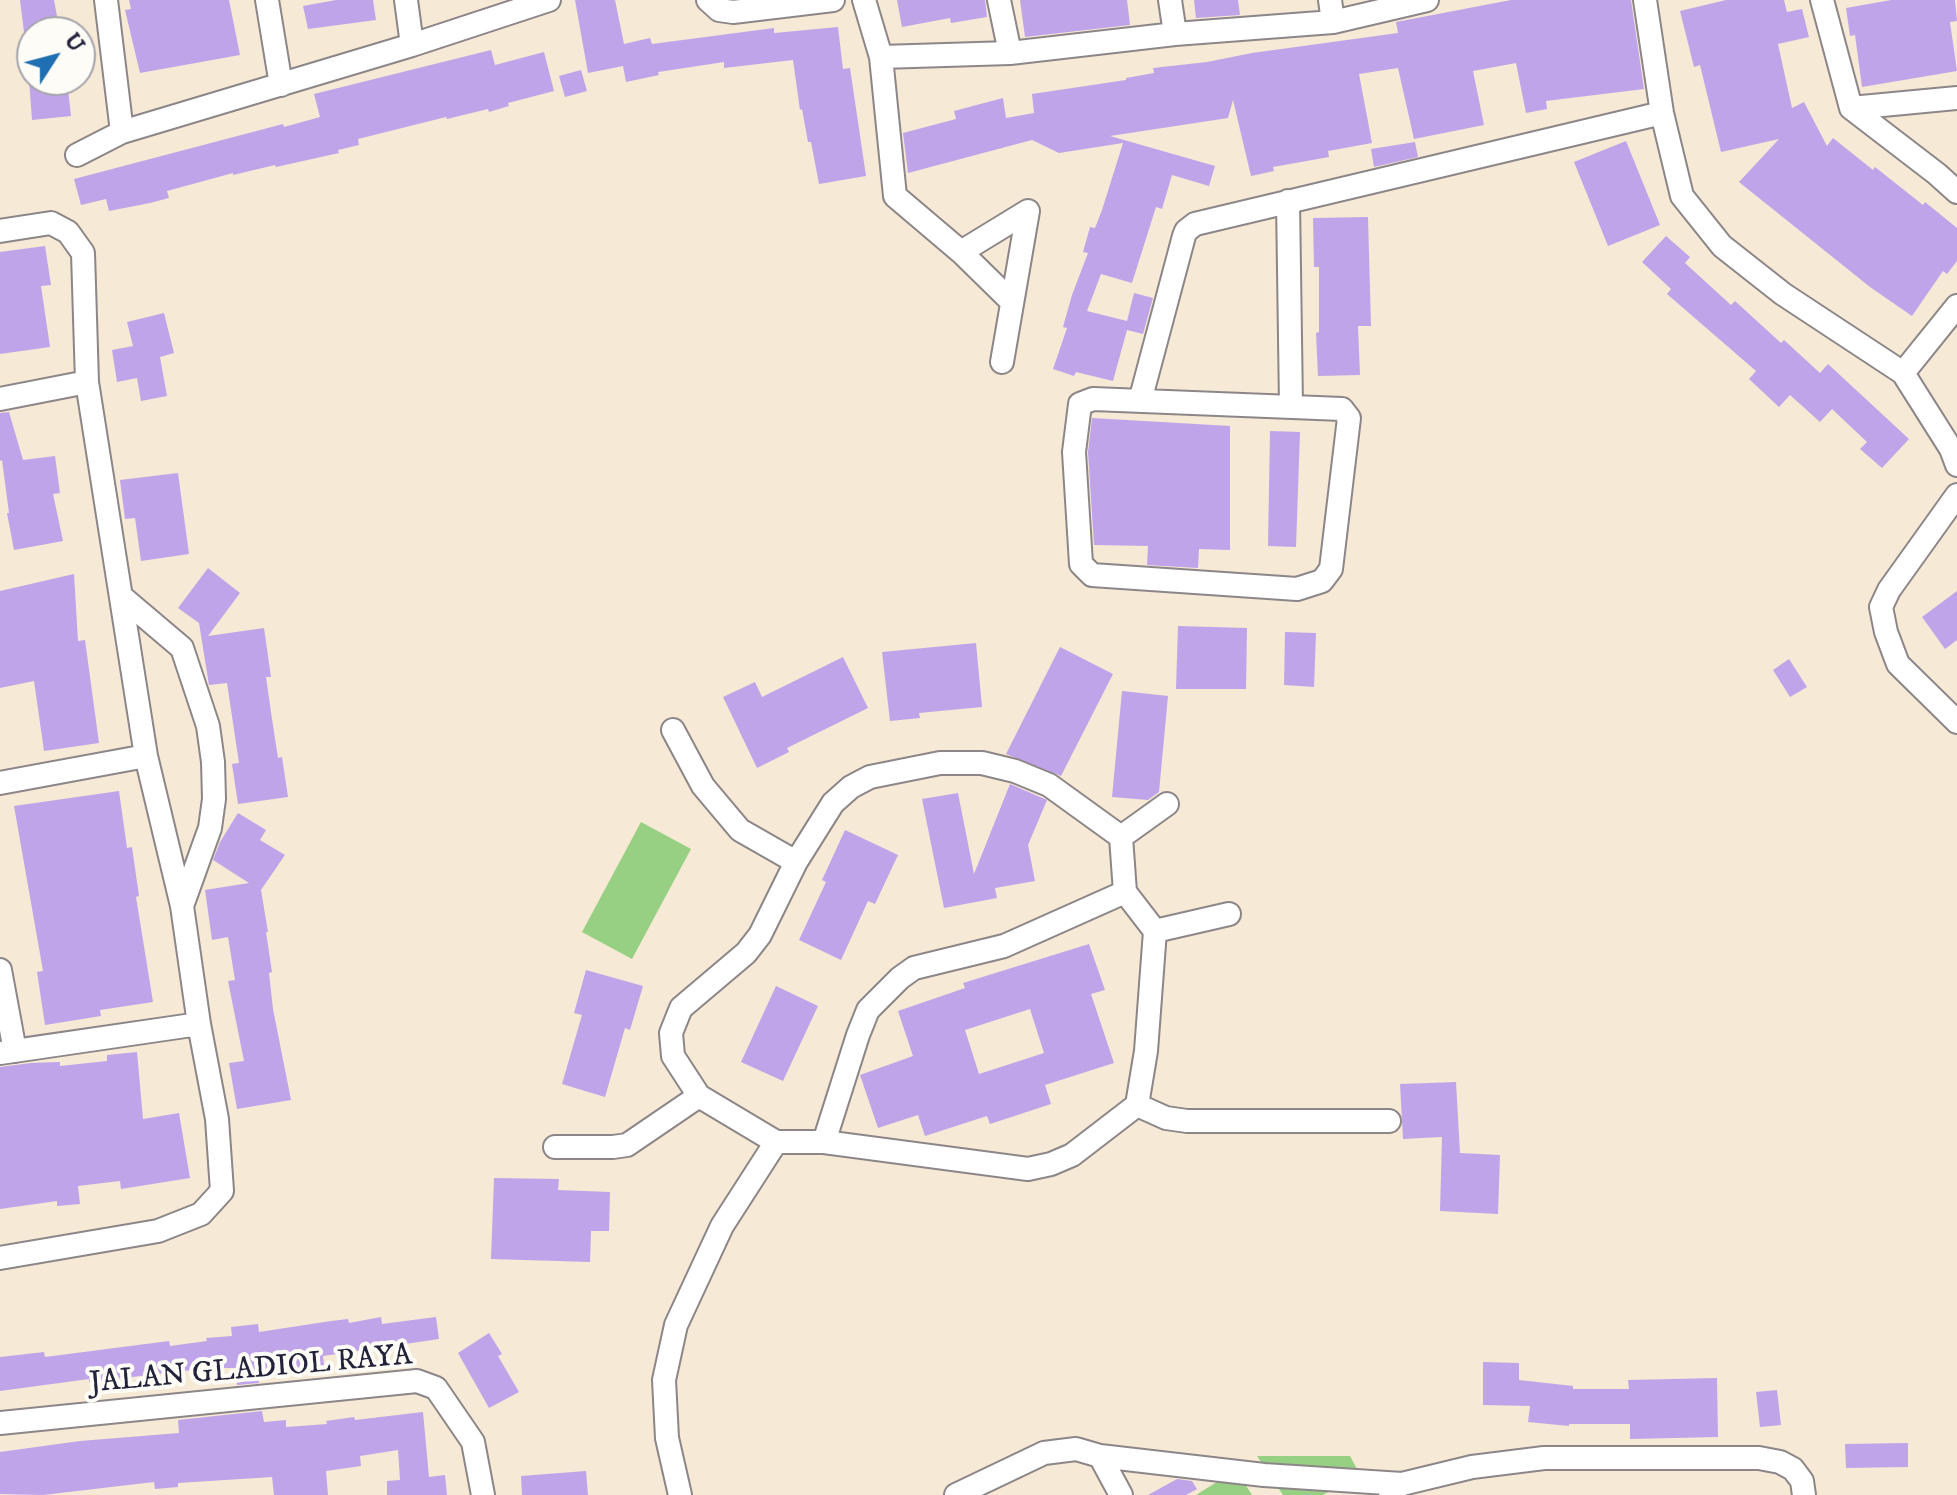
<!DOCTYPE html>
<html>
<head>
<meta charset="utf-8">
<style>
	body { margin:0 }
	#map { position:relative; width:1957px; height:1495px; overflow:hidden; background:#f6e9d5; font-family:"IM FELL DW Pica",serif }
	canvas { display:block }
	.north { position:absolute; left:16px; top:16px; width:80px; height:80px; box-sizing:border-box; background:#fdfcf7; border:2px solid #a5a5ac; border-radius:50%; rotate:54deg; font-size:22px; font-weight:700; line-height:32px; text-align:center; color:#22223b }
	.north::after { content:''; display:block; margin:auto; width:28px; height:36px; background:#1f6fb2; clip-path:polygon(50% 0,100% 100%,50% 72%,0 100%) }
</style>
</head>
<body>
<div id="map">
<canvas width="1957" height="1495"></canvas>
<div class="north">U</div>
</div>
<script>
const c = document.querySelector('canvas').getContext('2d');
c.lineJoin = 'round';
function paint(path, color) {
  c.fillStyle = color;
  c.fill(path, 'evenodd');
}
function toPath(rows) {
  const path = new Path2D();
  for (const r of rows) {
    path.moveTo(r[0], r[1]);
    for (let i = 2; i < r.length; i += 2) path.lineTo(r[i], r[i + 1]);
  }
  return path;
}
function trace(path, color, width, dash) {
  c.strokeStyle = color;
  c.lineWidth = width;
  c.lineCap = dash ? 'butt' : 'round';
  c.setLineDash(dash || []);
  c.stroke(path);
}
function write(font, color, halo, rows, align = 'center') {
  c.font = font + ' "IM FELL DW Pica",serif';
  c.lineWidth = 8;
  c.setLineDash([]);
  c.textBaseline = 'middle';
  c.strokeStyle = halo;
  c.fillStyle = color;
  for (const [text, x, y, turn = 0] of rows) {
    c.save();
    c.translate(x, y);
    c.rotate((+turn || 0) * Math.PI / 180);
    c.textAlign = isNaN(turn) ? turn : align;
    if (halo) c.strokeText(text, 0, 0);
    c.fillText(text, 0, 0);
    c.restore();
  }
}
paint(toPath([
	[641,822,691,849,632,959,582,932],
	[1257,1456,1350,1456,1356,1467,1357,1476,1323,1495,1283,1495],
	[1236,1470,1252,1495,1196,1495]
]), '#97d083');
paint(toPath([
	[20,0,54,0,60,32,24,32],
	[129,0,229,0,240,55,140,73,125,10,131,9],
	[336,0,373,0,376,20,308,29,303,6],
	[575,0,615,0,624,44,650,38,652,44,774,28,774,33,838,27,843,69,850,68,866,176,819,184,811,142,808,142,802,109,800,110,793,60,724,68,724,62,658,72,659,75,626,82,623,66,588,73],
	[897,0,985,0,987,17,951,23,950,18,902,27],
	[1020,0,1127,0,1130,25,1025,37],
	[1194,0,1238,0,1240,15,1196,18],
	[1511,0,1631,0,1644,89,1546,101,1547,109,1526,113,1516,63,1473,71,1484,125,1414,139,1398,68,1359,74,1372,143,1328,151,1329,157,1273,167,1274,171,1251,176,1233,100,1228,118,1110,136,1215,166,1209,186,1172,175,1162,209,1156,207,1132,283,1101,274,1087,311,1127,321,1134,293,1153,298,1143,334,1127,330,1113,381,1076,372,1074,376,1053,369,1067,328,1063,327,1072,295,1088,253,1083,252,1090,227,1095,228,1102,210,1123,143,1059,153,1032,140,908,173,903,133,956,119,954,111,1003,98,1006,118,1034,113,1032,94,1126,80,1126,78,1154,73,1153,68,1207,62,1252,53,1398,33,1396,22],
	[1726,0,1784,0,1787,12,1802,9,1809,37,1778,44,1792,108,1804,102,1827,146,1833,138,1873,170,1875,167,1923,205,1925,202,1957,228,1957,261,1947,274,1943,271,1912,316,1870,287,1739,182,1779,139,1721,152,1700,65,1694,67,1680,11],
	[1891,0,1955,0,1957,21,1950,22,1957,71,1862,87,1855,35,1850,36,1846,8],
	[491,50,495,65,544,52,554,91,508,103,509,106,489,112,488,109,447,119,446,117,358,139,359,145,338,150,339,153,276,167,275,165,233,175,233,173,167,191,169,198,150,203,109,211,106,199,81,205,74,179,283,124,284,127,320,117,314,94],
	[581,70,587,91,565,97,559,76],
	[29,80,67,80,71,116,32,120],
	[1626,141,1660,225,1608,246,1574,162],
	[1415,142,1418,157,1374,167,1371,149],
	[1368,217,1371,326,1358,326,1360,375,1318,376,1316,333,1319,332,1319,267,1314,267,1313,218],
	[1666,236,1690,257,1685,263,1731,305,1735,301,1781,343,1784,340,1820,373,1828,364,1909,439,1882,468,1860,449,1867,442,1832,409,1820,422,1790,395,1779,407,1749,379,1756,371,1667,294,1671,289,1642,262],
	[45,246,51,285,41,286,50,347,0,354,0,252],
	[164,313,174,353,160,357,167,396,141,401,137,378,117,382,112,350,133,346,127,322],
	[9,412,23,460,55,456,60,493,53,494,63,541,14,550,7,513,9,513,2,460,0,461,0,413],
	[1092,418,1230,426,1230,550,1199,549,1198,568,1147,565,1148,546,1094,545,1088,452],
	[1270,431,1300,432,1296,547,1268,546],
	[178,473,189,554,141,561,135,518,125,519,120,480],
	[208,568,240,593,208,636,264,628,271,677,266,677,272,719,278,758,282,757,288,797,238,804,232,764,239,763,227,683,209,685,199,623,178,608],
	[74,574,78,641,85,640,99,743,44,751,34,681,0,688,0,591],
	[1957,591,1957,640,1945,649,1922,617],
	[1178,626,1247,628,1246,689,1176,689],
	[1285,632,1316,633,1314,687,1284,685],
	[976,643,982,707,919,713,920,718,890,721,882,652],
	[1060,647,1113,674,1061,776,1006,754],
	[843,657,868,708,787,748,789,752,757,768,723,697,755,682,762,697],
	[1789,659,1807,687,1790,697,1773,670],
	[1122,691,1168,696,1159,792,1148,800,1112,797],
	[1010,784,1047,800,1028,845,1035,881,995,888,997,898,944,908,922,799,958,793,974,874],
	[119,791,127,848,132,847,139,896,136,897,153,1002,100,1010,101,1016,45,1025,37,972,43,971,14,806],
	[238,813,266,830,260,840,285,855,261,890,268,932,266,932,272,972,269,973,273,1009,291,1100,237,1109,229,1063,244,1061,228,981,235,980,228,937,212,940,205,890,249,883,213,860,220,842],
	[845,830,898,855,875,904,868,901,841,960,799,940,826,882,822,880],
	[1089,944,1105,990,1091,994,1114,1063,1045,1085,1051,1104,990,1124,987,1116,925,1136,918,1115,878,1128,860,1075,913,1056,898,1011,965,988,963,983],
	[1030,1009,1044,1053,979,1074,965,1030],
	[586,970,643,986,630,1030,625,1028,605,1097,562,1084,582,1015,574,1013],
	[776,986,818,1006,783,1081,741,1062],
	[137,1052,143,1119,179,1113,190,1178,121,1189,120,1181,78,1186,80,1204,57,1206,57,1201,0,1209,0,1067,31,1063,60,1062,60,1066,107,1061,107,1055],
	[1456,1082,1460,1153,1500,1155,1498,1214,1440,1211,1442,1137,1403,1139,1400,1084],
	[494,1178,559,1179,558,1190,610,1192,609,1231,591,1231,590,1262,491,1259],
	[381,1317,382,1324,436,1317,439,1339,323,1356,324,1365,258,1375,259,1383,237,1385,236,1368,209,1368,89,1382,89,1379,0,1391,0,1357,44,1352,45,1357,169,1341,170,1346,207,1341,206,1338,232,1336,231,1327,258,1324,259,1332,331,1321,348,1319,349,1323],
	[489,1333,502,1354,498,1356,519,1392,489,1408,458,1353],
	[1483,1362,1519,1363,1519,1380,1573,1386,1573,1389,1629,1389,1628,1380,1717,1378,1718,1437,1630,1439,1630,1424,1569,1424,1569,1426,1528,1422,1530,1406,1483,1405],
	[1777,1390,1781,1425,1760,1427,1756,1392],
	[262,1411,264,1422,286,1420,286,1427,327,1424,326,1421,354,1417,355,1420,423,1412,429,1477,445,1475,447,1495,387,1495,387,1481,400,1480,398,1450,360,1456,361,1466,326,1471,328,1495,274,1495,272,1477,178,1483,178,1487,155,1489,154,1482,43,1495,0,1494,0,1452,80,1441,179,1433,178,1420],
	[1908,1443,1908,1467,1846,1468,1845,1444],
	[586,1471,588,1495,522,1495,521,1476],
	[1177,1479,1192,1481,1197,1489,1186,1495,1148,1495]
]), '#c0a4e9');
const street = toPath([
	[106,0,122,132],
	[267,0,281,85],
	[406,0,412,45,549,0],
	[708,0,719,10,733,12,833,0],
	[864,0,881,57,1010,53,999,0],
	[1645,0,1662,113,1682,196,1722,246,1783,294,1903,373,1951,449,1957,465],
	[1822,0,1851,108,1937,174,1957,192],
	[1333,22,1427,0],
	[1175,34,1333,22,1330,0],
	[1010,53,1175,34,1170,0],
	[881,57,895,196,961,252],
	[1851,108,1957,98],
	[77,155,122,132,412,45],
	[1288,201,1291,406],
	[0,231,51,223,68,232,83,253,87,382,146,756,182,906,199,1024,217,1119,222,1191,201,1214,158,1231,0,1258],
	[1002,362,1028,211,961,252,1012,302],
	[1903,373,1957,306],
	[0,399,87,382],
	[1093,399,1342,409,1349,418,1331,569,1322,581,1297,589,1092,575,1081,564,1074,452,1080,404,1093,399],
	[1140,401,1184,236,1186,231,1195,224,1662,113],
	[1957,495,1889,590,1881,607,1886,632,1898,664,1957,722],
	[123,598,182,648,208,726,213,762,214,799,210,828,182,906],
	[673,730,703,786,740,830,796,862],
	[940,763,982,763,1015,771,1049,785,1121,837,1125,892,1155,931,1146,1051,1137,1105,1072,1155,1051,1164,1028,1169,824,1142,776,1142,699,1096,673,1056,671,1033,681,1008,746,953,760,935,796,862,833,803,851,787,870,777,940,763],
	[0,783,146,756],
	[1121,837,1167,804],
	[1155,931,1229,914],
	[0,970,15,1051],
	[0,1053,199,1024],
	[1137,1105,1166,1118,1187,1121,1389,1121],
	[824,1142,858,1035,868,1010,900,978,914,968,1004,946,1125,892],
	[555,1147,613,1147,627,1145,699,1096],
	[0,1423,417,1381,436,1388,473,1442,483,1495],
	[1100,1456,1121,1495],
	[1390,1492,1402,1484,1472,1467,1544,1458,1759,1458,1780,1462,1793,1469,1802,1481,1804,1495],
	[680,1495,667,1438,664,1380,676,1325,722,1226,776,1142],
	[956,1495,1044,1453,1076,1449,1100,1456,1264,1475,1402,1484]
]);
trace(street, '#8c8688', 26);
trace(street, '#fff', 22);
write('30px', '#22223b', '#fdfcf7', [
	["JALAN GLADIOL RAYA",251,1371,-5]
]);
</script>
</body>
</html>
